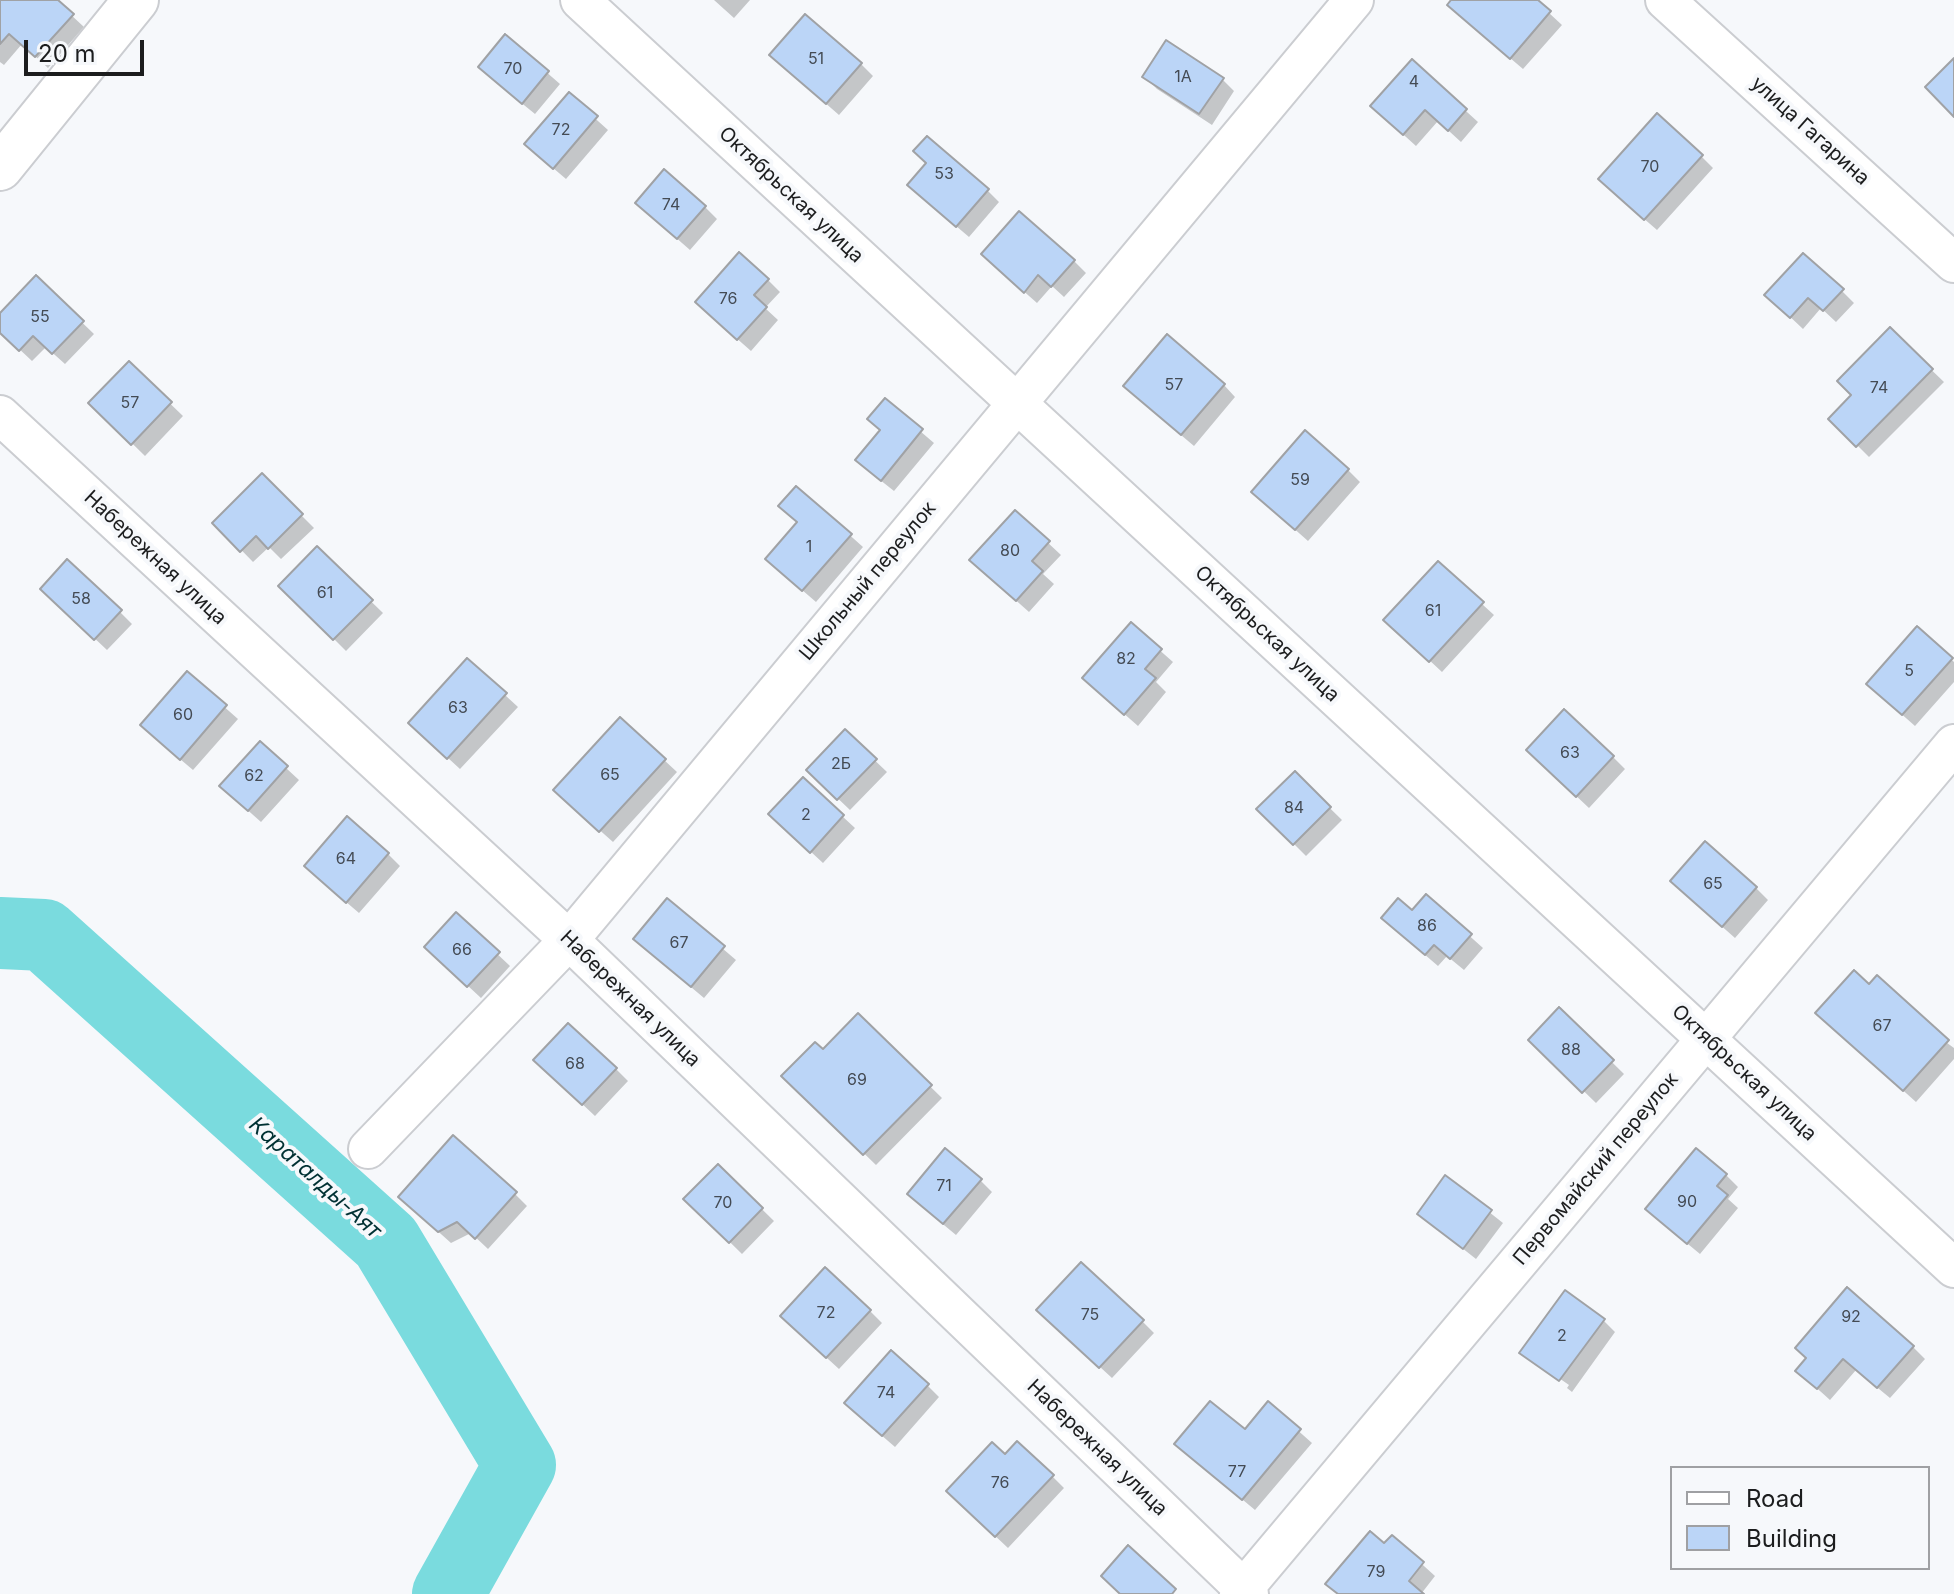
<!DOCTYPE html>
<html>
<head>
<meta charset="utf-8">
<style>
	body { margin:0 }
	#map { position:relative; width:1954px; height:1594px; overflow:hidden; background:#f6f8fb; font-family:Inter,sans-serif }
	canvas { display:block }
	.legend { position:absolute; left:1670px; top:1466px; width:260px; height:104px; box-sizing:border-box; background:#f6f8fb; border:2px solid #9fa0a3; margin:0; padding:10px 14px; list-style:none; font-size:24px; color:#1c1d1e }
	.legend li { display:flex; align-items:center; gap:16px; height:40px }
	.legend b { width:40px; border:2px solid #9fa0a3 }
	.scale { position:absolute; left:24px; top:40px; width:120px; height:36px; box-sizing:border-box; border:4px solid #1c1d1e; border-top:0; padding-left:10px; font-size:24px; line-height:28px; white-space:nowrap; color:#1c1d1e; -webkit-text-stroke:6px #f6f8fb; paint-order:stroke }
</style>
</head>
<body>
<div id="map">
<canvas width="1954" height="1594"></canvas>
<ul class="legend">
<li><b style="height:10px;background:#fff"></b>Road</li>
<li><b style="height:22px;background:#bbd5f7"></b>Building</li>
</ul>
<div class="scale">20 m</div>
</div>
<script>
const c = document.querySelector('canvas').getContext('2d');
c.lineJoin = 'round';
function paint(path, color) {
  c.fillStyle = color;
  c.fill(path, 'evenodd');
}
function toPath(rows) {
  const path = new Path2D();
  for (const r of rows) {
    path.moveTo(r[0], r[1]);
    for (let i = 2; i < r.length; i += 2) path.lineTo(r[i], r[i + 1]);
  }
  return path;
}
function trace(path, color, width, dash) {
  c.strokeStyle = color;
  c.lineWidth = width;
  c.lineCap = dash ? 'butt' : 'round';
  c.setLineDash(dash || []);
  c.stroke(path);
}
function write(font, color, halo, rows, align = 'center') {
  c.font = font + ' Inter,sans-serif';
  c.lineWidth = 8;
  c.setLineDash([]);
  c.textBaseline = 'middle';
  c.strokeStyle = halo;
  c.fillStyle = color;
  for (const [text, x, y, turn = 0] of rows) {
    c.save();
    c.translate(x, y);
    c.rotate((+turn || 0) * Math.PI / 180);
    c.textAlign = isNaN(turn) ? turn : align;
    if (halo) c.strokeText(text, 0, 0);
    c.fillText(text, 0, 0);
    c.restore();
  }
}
paint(toPath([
	[2,0,55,0,84,27,48,68,22,44,4,65,0,62,0,3],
	[714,0,750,0,734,18],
	[1454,0,1535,0,1562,25,1523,69,1462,17],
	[506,37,560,84,535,114,492,79],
	[1412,62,1478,122,1461,142,1438,121,1416,146,1385,118],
	[861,64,873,76,839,115,784,67],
	[1145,77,1222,79,1234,91,1212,125,1157,89],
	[569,95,608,130,566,179,539,156],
	[1701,156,1713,168,1657,230,1612,191],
	[928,163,987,190,999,202,969,237,922,197],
	[705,207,717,219,690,250,650,215],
	[1074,261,1086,273,1064,297,1052,286,1037,303,995,266],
	[36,278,94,334,65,364,46,347,32,361,0,331,0,315],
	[768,280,780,292,765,308,778,320,751,351,709,314],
	[1842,291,1854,303,1836,322,1821,308,1803,329,1767,295],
	[1890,330,1944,382,1869,457,1831,419,1854,395],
	[129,364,183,416,145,456,91,403],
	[1224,385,1235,397,1194,446,1137,398],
	[885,401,934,443,894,491,870,472,882,431],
	[1348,470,1360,482,1308,541,1265,503],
	[262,476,314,528,281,559,269,547,253,562,215,523],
	[797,488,863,547,816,602,780,571,799,523],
	[1015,512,1061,555,1043,574,1054,584,1029,612,984,572],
	[317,549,383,613,346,651,281,586],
	[42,589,120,612,132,624,107,650],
	[1482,604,1494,615,1442,672,1398,631],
	[1131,625,1173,662,1156,682,1166,692,1138,726,1097,690],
	[1917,629,1954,662,1954,682,1915,726,1881,696],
	[468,661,518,707,460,769,423,735],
	[187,674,238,719,193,770,154,737],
	[621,720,677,772,613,842,568,802],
	[845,732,887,772,850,810,808,770],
	[260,744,299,780,261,822,234,798],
	[1613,757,1625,769,1589,808,1540,762],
	[1295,774,1342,820,1306,856,1259,809],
	[803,780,855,828,823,863,783,826],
	[388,854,400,866,359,913,318,878],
	[1756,888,1768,900,1735,938,1684,893],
	[1426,897,1483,948,1464,970,1447,956,1438,966,1396,930],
	[667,901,736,960,704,998,648,951],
	[456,915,510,966,481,998,439,959],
	[1870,987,1954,1048,1954,1059,1916,1102,1830,1025],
	[1559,1010,1624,1074,1596,1103,1531,1040],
	[858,1016,942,1098,876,1165,784,1076,823,1052],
	[616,1069,628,1081,595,1116,548,1072],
	[718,1166,774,1221,742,1254,686,1199],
	[1726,1175,1738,1187,1728,1199,1738,1208,1700,1254,1660,1221],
	[1446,1178,1503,1223,1476,1259,1419,1214],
	[980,1180,992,1192,956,1235,921,1206],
	[515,1194,527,1206,488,1249,471,1233,451,1243,413,1209],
	[870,1311,882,1323,839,1369,794,1328],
	[1603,1320,1615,1332,1572,1392,1567,1388,1569,1385,1533,1360,1533,1363,1522,1353],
	[1142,1321,1154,1333,1112,1378,1051,1322],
	[1913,1347,1925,1359,1890,1398,1856,1370,1830,1400,1810,1382,1808,1358],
	[927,1385,939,1397,895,1447,858,1415],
	[1268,1404,1312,1443,1255,1510,1189,1455,1245,1432],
	[1005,1456,1052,1476,1064,1488,1008,1548,960,1503],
	[1392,1537,1435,1576,1421,1594,1339,1594]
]), '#0003');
trace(toPath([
	[0,933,44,935,386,1242,520,1465,448,1594]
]), '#7adbde', 72);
const building = toPath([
	[0,0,58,0,74,14,35,57,9,34,0,44,0,0],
	[1451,0,1538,0,1551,11,1510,59,1447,5,1451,0],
	[805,14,862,63,826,104,769,55,805,14],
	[505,34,549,71,522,104,478,67,505,34],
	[1166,40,1224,78,1199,114,1142,77,1166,40],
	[1954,58,1954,117,1925,87,1954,58],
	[1412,59,1467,109,1448,131,1425,110,1403,135,1370,106,1412,59],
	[569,92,598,116,553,169,524,144,569,92],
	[1657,113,1703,155,1644,220,1598,179,1657,113],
	[927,136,989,189,956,227,907,185,926,163,913,151,927,136],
	[664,169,706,206,677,239,635,203,664,169],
	[1019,211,1075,260,1051,287,1038,275,1024,293,981,254,1019,211],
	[739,252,769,279,754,295,767,307,737,340,695,302,739,252],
	[1803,253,1844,289,1823,311,1808,298,1790,318,1764,295,1803,253],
	[36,275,84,321,52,354,33,336,19,351,0,333,0,313,36,275],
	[1890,327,1933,369,1856,447,1828,419,1851,395,1837,381,1890,327],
	[1167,334,1225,384,1181,435,1123,386,1167,334],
	[129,361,172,402,131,445,88,403,129,361],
	[885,398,923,429,881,481,855,460,880,430,867,419,885,398],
	[1305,430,1349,469,1295,530,1251,492,1305,430],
	[262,473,303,514,268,549,256,536,240,552,212,523,262,473],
	[796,486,852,534,802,591,765,559,797,522,778,506,796,486],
	[1015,510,1050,541,1032,561,1043,571,1016,601,969,560,1015,510],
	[317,546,373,600,333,640,278,586,317,546],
	[67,559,122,610,94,640,40,589,67,559],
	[1438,561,1484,602,1429,662,1383,620,1438,561],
	[1131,622,1162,649,1145,669,1156,678,1124,715,1082,678,1131,622],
	[1917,626,1953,658,1902,715,1866,684,1917,626],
	[467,658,507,693,447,759,408,723,467,658],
	[187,671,227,705,180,760,140,725,187,671],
	[1564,709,1614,756,1576,797,1526,750,1564,709],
	[620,717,666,759,599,832,553,790,620,717],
	[845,729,877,759,837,800,806,770,845,729],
	[260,741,288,766,248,811,219,786,260,741],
	[1295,771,1331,807,1293,845,1256,809,1295,771],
	[803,777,844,815,810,853,768,814,803,777],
	[347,816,389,853,346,903,304,866,347,816],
	[1705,841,1757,887,1722,927,1670,881,1705,841],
	[1426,894,1472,934,1450,959,1434,945,1425,955,1381,918,1398,898,1412,910,1426,894],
	[667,898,725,946,691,987,633,939,667,898],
	[456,912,500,952,467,987,424,947,456,912],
	[1854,970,1869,984,1877,975,1949,1040,1903,1091,1815,1013,1854,970],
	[1559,1007,1614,1060,1582,1093,1528,1040,1559,1007],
	[858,1013,932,1085,863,1155,781,1076,815,1042,823,1049,858,1013],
	[568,1023,617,1068,582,1105,533,1060,568,1023],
	[453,1135,517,1192,475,1239,457,1222,438,1232,398,1197,453,1135],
	[945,1148,982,1179,943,1224,907,1194,945,1148],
	[1696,1148,1727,1174,1717,1186,1728,1195,1687,1244,1645,1209,1696,1148],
	[718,1164,763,1208,729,1243,683,1199,718,1164],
	[1445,1175,1492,1210,1463,1249,1417,1214,1445,1175],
	[1081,1262,1144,1320,1099,1368,1036,1310,1081,1262],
	[825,1267,871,1310,826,1358,780,1316,825,1267],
	[1847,1287,1914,1346,1877,1388,1843,1359,1817,1389,1795,1371,1806,1358,1795,1348,1847,1287],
	[1565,1290,1605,1319,1559,1381,1519,1353,1565,1290],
	[891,1350,929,1384,882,1436,844,1403,891,1350],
	[1210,1401,1245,1429,1268,1401,1301,1429,1242,1500,1174,1444,1210,1401],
	[1017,1441,1054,1475,995,1537,946,1491,992,1442,1005,1454,1017,1441],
	[1370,1531,1384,1543,1392,1535,1424,1562,1409,1581,1424,1594,1338,1594,1325,1584,1370,1531],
	[1128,1545,1176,1589,1172,1594,1120,1594,1101,1576,1128,1545]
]);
paint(building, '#bbd5f7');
trace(building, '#a0a2a5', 2);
const street = toPath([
	[580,0,1954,1268],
	[1665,0,1954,263],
	[0,415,569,940,1249,1594],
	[368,1149,569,940,1354,0],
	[1239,1594,1954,744]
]);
const secondary = toPath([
	[0,168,136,0]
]);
trace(street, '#cbcdd1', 42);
trace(secondary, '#cbcdd1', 48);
trace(street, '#fff', 38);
trace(secondary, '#fff', 44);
write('16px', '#444b54', null, [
	["51",816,59],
	["70",513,69],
	["1А",1183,77],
	["4",1414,82],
	["72",561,130],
	["70",1650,167],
	["53",944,174],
	["74",671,205],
	["76",728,299],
	["55",40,317],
	["57",1174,385],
	["74",1879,388],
	["57",130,403],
	["59",1300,480],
	["1",809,547],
	["80",1010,551],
	["61",325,593],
	["58",81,599],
	["61",1433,611],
	["82",1126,659],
	["5",1909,671],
	["63",458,708],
	["60",183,715],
	["63",1570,753],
	["2Б",841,764],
	["65",610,775],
	["62",254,776],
	["84",1294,808],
	["2",806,815],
	["64",346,859],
	["65",1713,884],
	["86",1427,926],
	["67",679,943],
	["66",462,950],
	["67",1882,1026],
	["88",1571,1050],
	["68",575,1064],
	["69",857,1080],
	["71",944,1186],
	["90",1687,1202],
	["70",723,1203],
	["72",826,1313],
	["75",1090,1315],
	["92",1851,1317],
	["2",1562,1336],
	["74",886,1393],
	["77",1237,1472],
	["76",1000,1483],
	["79",1376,1572]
]);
write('20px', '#1c1d1e', '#f6f8fb', [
	["улица Гагарина",1810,131,42],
	["Октябрьская улица",791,195,43],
	["Набережная улица",155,558,43],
	["Школьный переулок",868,581,-50],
	["Октябрьская улица",1267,634,43],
	["Набережная улица",630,999,44],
	["Октябрьская улица",1744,1073,43],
	["Первомайский переулок",1596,1169,-50],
	["Набережная улица",1097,1448,44]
]);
write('italic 22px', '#003133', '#f6f8fb', [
	["Караталды-Аят",315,1178,42]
]);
</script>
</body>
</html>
